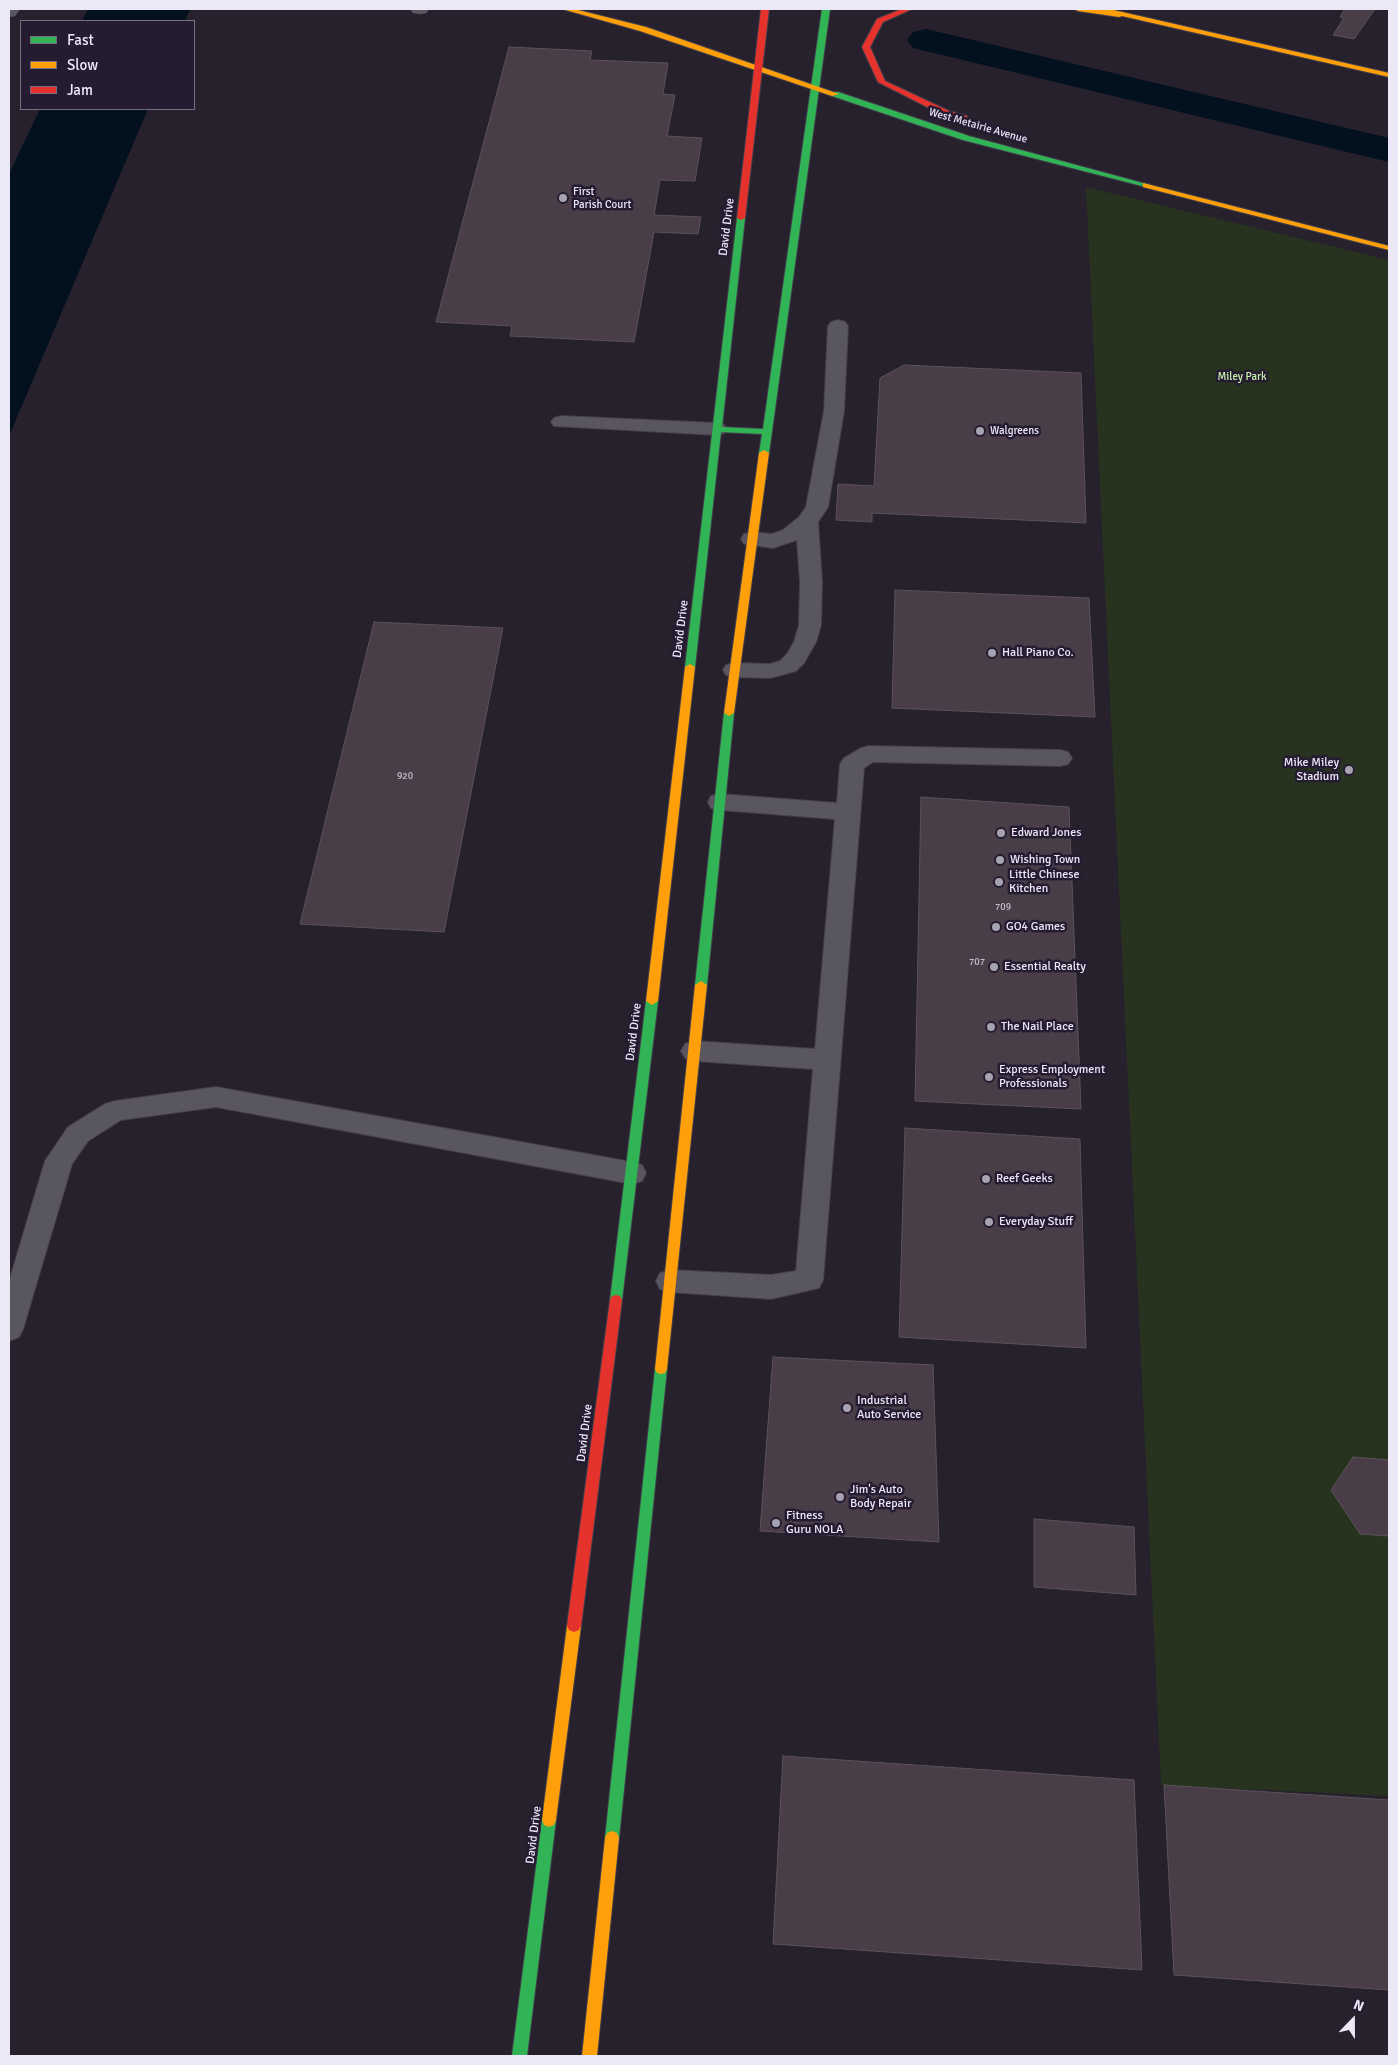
<!DOCTYPE html>
<html>
<head>
<meta charset="utf-8">
<style>
	body { margin:0 }
	#map { position:relative; width:1398px; height:2065px; overflow:hidden; background:#26212d; font-family:Signika,sans-serif }
	canvas { display:block }
	.frame { position:absolute; inset:0; border:10px solid #ede8f7; pointer-events:none }
	.legend { position:absolute; left:20px; top:20px; width:175px; height:90px; box-sizing:border-box; background:#251c32; border:1px solid #756e81; margin:0; padding:6px 9px; list-style:none; font-size:15px; color:#ede8f7 }
	.legend li { display:flex; align-items:center; gap:10px; height:25px }
	.legend b { width:25px; border:1px solid #756e81 }
	.north { position:absolute; left:1328px; top:1995px; width:50px; height:50px; -webkit-text-stroke:4px #251c32; paint-order:stroke; rotate:22deg; font-size:14px; font-weight:700; line-height:20px; text-align:center; color:#ede8f7 }
	.north::after { content:''; display:block; margin:auto; width:18px; height:22px; background:#ede8f7; clip-path:polygon(50% 0,100% 100%,50% 72%,0 100%) }
</style>
</head>
<body>
<div id="map">
<canvas width="1398" height="2065"></canvas>
<div class="frame"></div>
<ul class="legend">
<li><b style="height:6px;background:#30b455"></b>Fast</li>
<li><b style="height:6px;background:#ff9f0a"></b>Slow</li>
<li><b style="height:6px;background:#e5322d"></b>Jam</li>
</ul>
<div class="north">N</div>
</div>
<script>
const c = document.querySelector('canvas').getContext('2d');
c.lineJoin = 'round';
function paint(path, color) {
  c.fillStyle = color;
  c.fill(path, 'evenodd');
}
function toPath(rows) {
  const path = new Path2D();
  for (const r of rows) {
    path.moveTo(r[0], r[1]);
    for (let i = 2; i < r.length; i += 2) path.lineTo(r[i], r[i + 1]);
  }
  return path;
}
function trace(path, color, width, dash) {
  c.strokeStyle = color;
  c.lineWidth = width;
  c.lineCap = dash ? 'butt' : 'round';
  c.setLineDash(dash || []);
  c.stroke(path);
}
function write(font, color, halo, rows, align = 'center') {
  c.font = font + ' Signika,sans-serif';
  c.lineWidth = 5;
  c.setLineDash([]);
  c.textBaseline = 'middle';
  c.strokeStyle = halo;
  c.fillStyle = color;
  for (const [text, x, y, turn = 0] of rows) {
    c.save();
    c.translate(x, y);
    c.rotate((+turn || 0) * Math.PI / 180);
    c.textAlign = isNaN(turn) ? turn : align;
    if (halo) c.strokeText(text, 0, 0);
    c.fillText(text, 0, 0);
    c.restore();
  }
}
paint(toPath([
	[1086,187,1389,260,1389,1796,1161,1785]
]), '#27321f');
paint(toPath([
	[88,9,190,9,185,21,82,21],
	[40,109,148,109,9,436,9,174]
]), '#03101d');
paint(toPath([
	[926,29,1389,138,1389,162,913,48,907,40,913,32,926,29]
]), '#03101d');
const building = toPath([
	[1345,9,1375,9,1354,39,1333,35,1344,18,1340,17,1345,9],
	[509,47,592,51,590,60,668,63,663,94,675,95,667,136,702,138,695,181,660,180,654,215,701,217,698,234,654,232,634,342,510,336,512,326,436,322,509,47],
	[904,365,1081,373,1086,523,872,513,872,522,836,520,838,484,874,486,880,378,904,365],
	[895,590,1089,598,1095,717,892,708,895,590],
	[374,622,503,628,444,932,300,924,374,622],
	[921,797,1069,807,1081,1109,915,1101,921,797],
	[905,1128,1080,1139,1086,1348,899,1337,905,1128],
	[773,1357,933,1365,939,1542,760,1531,773,1357],
	[1353,1457,1389,1460,1389,1536,1360,1534,1331,1490,1353,1457],
	[1034,1519,1134,1527,1136,1595,1034,1587,1034,1519],
	[783,1756,1134,1780,1142,1970,773,1944,783,1756],
	[1164,1785,1389,1800,1389,1990,1174,1975,1164,1785]
]);
paint(building, '#493e48');
trace(building, '#5b525a', 1);
const lane = toPath([
	[838,320,845,322,848,326,844,411,828,507,818,522,822,582,821,625,816,642,804,663,796,671,770,678,734,677,726,675,723,670,726,665,734,663,770,664,780,661,787,654,794,642,799,625,800,582,797,540,773,548,744,544,741,539,744,534,752,532,772,534,783,530,799,517,806,507,824,411,828,326,831,322,838,320],
	[561,416,717,423,724,425,727,429,724,433,717,435,554,426,551,422,554,418,561,416],
	[869,746,1060,750,1068,752,1072,758,1068,764,1060,766,873,762,864,768,823,1280,819,1288,771,1299,670,1292,660,1289,656,1281,660,1273,670,1270,771,1275,796,1271,813,1069,694,1061,685,1058,681,1051,685,1044,694,1041,815,1049,835,819,720,810,711,808,708,802,711,796,720,794,837,803,840,764,844,758,861,748,869,746],
	[216,1087,632,1162,642,1165,646,1173,642,1181,632,1184,216,1107,121,1120,88,1141,72,1164,23,1329,19,1337,9,1341,9,1282,45,1161,68,1127,105,1104,115,1101,216,1087]
]);
const street = toPath([
	[9,9,20,9,15,16,9,17,9,9],
	[410,9,429,9,426,13,420,14,413,13,410,9]
]);
const fast = toPath([
	[822,9,830,9,769,453,764,456,759,453,762,434,721,432,695,667,690,670,685,667,737,218,741,216,745,218,722,427,763,429,822,9],
	[832,92,838,92,969,136,1150,185,1146,187,963,140,832,96,832,92],
	[729,710,734,713,707,985,701,989,695,985,724,713,729,710],
	[652,997,658,1001,622,1300,620,1304,616,1305,612,1304,610,1300,646,1001,652,997],
	[661,1364,665,1365,667,1369,619,1838,617,1843,612,1845,607,1843,605,1838,655,1369,657,1365,661,1364],
	[549,1813,554,1815,556,1820,527,2056,512,2056,542,1820,544,1815,549,1813]
]);
const slow = toPath([
	[562,9,574,9,646,27,839,94,832,96,640,31,562,9],
	[1074,9,1109,9,1389,73,1389,77,1122,16,1119,17,1078,11,1074,9],
	[1143,183,1389,246,1389,250,1143,187,1143,183],
	[764,450,769,453,734,713,729,716,724,713,759,453,764,450],
	[690,664,695,667,658,1001,652,1005,646,1001,685,667,690,664],
	[701,981,707,985,667,1369,665,1373,661,1374,657,1373,655,1369,695,985,701,981],
	[574,1620,579,1622,581,1626,556,1820,554,1825,549,1827,544,1825,542,1820,567,1626,569,1622,574,1620],
	[612,1831,617,1833,619,1838,597,2056,582,2056,605,1838,607,1833,612,1831]
]);
const jam = toPath([
	[761,9,769,9,745,218,741,220,737,218,761,9],
	[902,9,912,9,883,22,870,47,885,81,949,111,967,116,967,120,943,115,878,82,862,47,877,19,902,9],
	[616,1295,620,1296,622,1300,581,1626,579,1630,574,1632,569,1630,567,1626,610,1300,612,1296,616,1295]
]);
trace(lane, '#433f4a', 2);
trace(street, '#433f4a', 1);
trace(fast, '#433f4a', 2);
trace(slow, '#433f4a', 2);
trace(jam, '#433f4a', 2);
paint(lane, '#5a5660');
paint(street, '#5a5660');
paint(fast, '#30b455');
paint(slow, '#ff9f0a');
paint(jam, '#e5322d');
for (const [x, y, r, color] of [
	[563,198,5,"#a7a2b0"],
	[980,431,5,"#a7a2b0"],
	[992,653,5,"#a7a2b0"],
	[1349,770,5,"#a7a2b0"],
	[1001,833,5,"#a7a2b0"],
	[1000,860,5,"#a7a2b0"],
	[999,882,5,"#a7a2b0"],
	[996,927,5,"#a7a2b0"],
	[994,967,5,"#a7a2b0"],
	[991,1027,5,"#a7a2b0"],
	[989,1077,5,"#a7a2b0"],
	[986,1179,5,"#a7a2b0"],
	[989,1222,5,"#a7a2b0"],
	[847,1408,5,"#a7a2b0"],
	[840,1497,5,"#a7a2b0"],
	[776,1523,5,"#a7a2b0"]
]) {
  const dot = new Path2D();
  dot.arc(x, y, r, 0, 2 * Math.PI);
  c.fillStyle = color;
  c.fill(dot);
  trace(dot, '#251c32', 2);
}
write('10px', '#c4becb', null, [
	["920",405,776],
	["709",1003,907],
	["707",977,962]
]);
write('11px', '#ede8f7', '#251c32', [
	["West Metairie Avenue",978,126,16]
]);
write('11px', '#ede8f7', '#251c32', [
	["First",573,192],
	["Parish Court",573,205],
	["Walgreens",990,431]
], 'left');
write('11px', '#c9f1ab', '#251c32', [
	["Miley Park",1242,377]
]);
write('12px', '#ede8f7', '#251c32', [
	["David Drive",727,227,-83],
	["David Drive",681,629,-83],
	["David Drive",634,1032,-83],
	["David Drive",585,1433,-83],
	["David Drive",534,1835,-83]
]);
write('12px', '#ede8f7', '#251c32', [
	["Hall Piano Co.",1002,653],
	["Mike Miley",1339,763,"right"],
	["Stadium",1339,777,"right"],
	["Edward Jones",1011,833],
	["Wishing Town",1010,860],
	["Little Chinese",1009,875],
	["Kitchen",1009,889],
	["GO4 Games",1006,927],
	["Essential Realty",1004,967],
	["The Nail Place",1001,1027],
	["Express Employment",999,1070],
	["Professionals",999,1084],
	["Reef Geeks",996,1179],
	["Everyday Stuff",999,1222],
	["Industrial",857,1401],
	["Auto Service",857,1415],
	["Jim's Auto",850,1490],
	["Body Repair",850,1504],
	["Fitness",786,1516],
	["Guru NOLA",786,1530]
], 'left');
</script>
</body>
</html>
